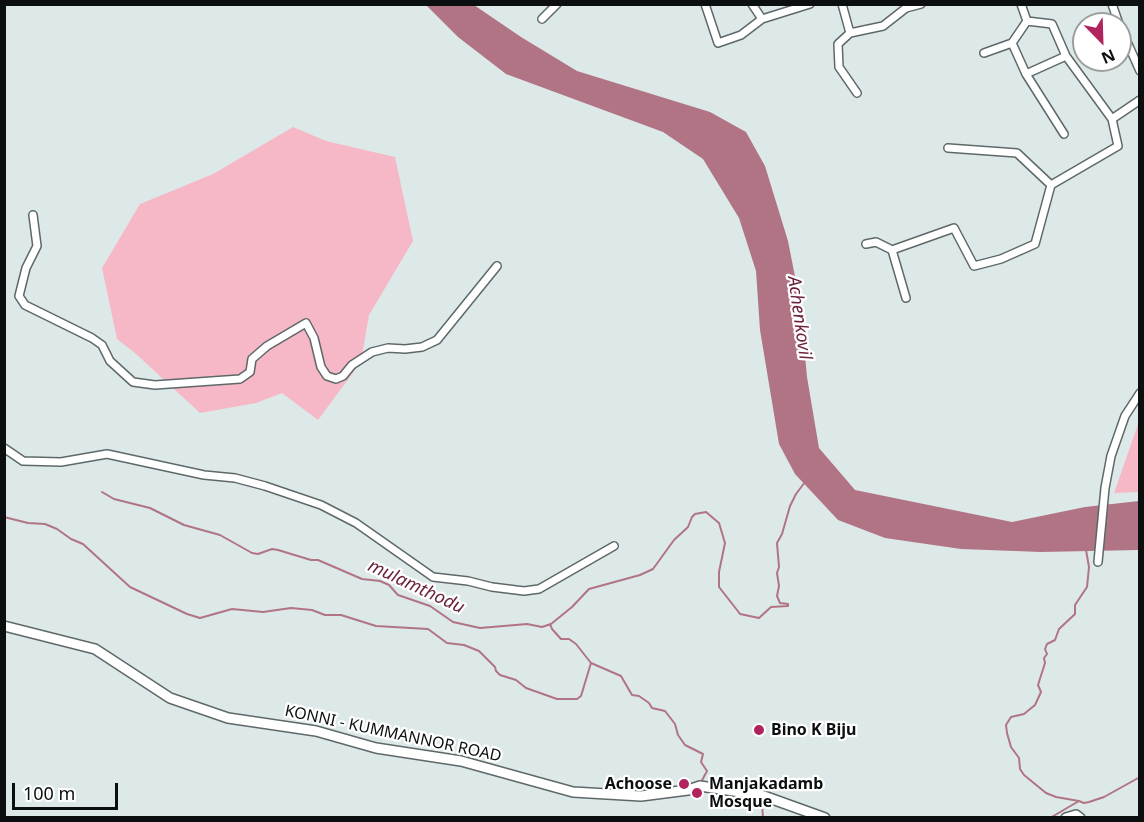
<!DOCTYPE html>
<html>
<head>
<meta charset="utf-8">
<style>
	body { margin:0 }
	#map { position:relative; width:1144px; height:822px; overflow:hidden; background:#dde9e9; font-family:"Noto Sans",sans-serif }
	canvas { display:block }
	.frame { position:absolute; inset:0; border:6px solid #0b0f0f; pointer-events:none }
	.north { position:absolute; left:1072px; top:12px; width:60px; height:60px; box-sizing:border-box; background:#fff; border:2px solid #9d9f9f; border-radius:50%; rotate:157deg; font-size:16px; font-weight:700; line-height:24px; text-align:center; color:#0b0f0f }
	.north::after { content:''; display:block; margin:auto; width:21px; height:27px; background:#b1235c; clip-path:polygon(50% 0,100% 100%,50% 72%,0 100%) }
	.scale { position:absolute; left:12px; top:783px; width:106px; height:27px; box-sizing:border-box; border:3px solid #0b0f0f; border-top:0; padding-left:8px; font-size:18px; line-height:21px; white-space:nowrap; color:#0b0f0f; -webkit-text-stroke:4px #fff; paint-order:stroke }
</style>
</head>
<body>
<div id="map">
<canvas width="1144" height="822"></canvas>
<div class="frame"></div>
<div class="north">N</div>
<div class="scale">100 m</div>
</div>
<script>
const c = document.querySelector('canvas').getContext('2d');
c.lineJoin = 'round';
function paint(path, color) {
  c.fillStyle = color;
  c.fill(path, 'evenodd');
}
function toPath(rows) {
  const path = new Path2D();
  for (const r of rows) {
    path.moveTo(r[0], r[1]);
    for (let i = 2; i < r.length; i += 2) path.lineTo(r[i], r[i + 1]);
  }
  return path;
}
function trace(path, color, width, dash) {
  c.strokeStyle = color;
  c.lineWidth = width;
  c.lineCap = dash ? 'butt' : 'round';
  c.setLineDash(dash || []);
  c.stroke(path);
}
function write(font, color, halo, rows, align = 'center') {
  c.font = font + ' "Noto Sans",sans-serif';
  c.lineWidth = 4.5;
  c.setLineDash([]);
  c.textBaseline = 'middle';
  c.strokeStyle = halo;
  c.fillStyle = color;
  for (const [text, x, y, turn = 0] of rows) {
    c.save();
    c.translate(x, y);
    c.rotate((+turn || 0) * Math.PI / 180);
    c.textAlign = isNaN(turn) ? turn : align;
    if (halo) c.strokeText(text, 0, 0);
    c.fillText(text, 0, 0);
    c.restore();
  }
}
paint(toPath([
	[293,127,326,141,395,157,413,241,369,315,361,362,318,420,282,393,256,403,200,413,136,354,117,339,102,268,140,204,213,174],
	[1139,422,1139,492,1114,493,1137,427]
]), '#f6b8c7');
paint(toPath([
	[426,5,474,5,521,37,577,71,710,112,746,132,765,166,788,241,800,302,807,377,819,448,855,490,1012,522,1085,507,1139,501,1139,550,1041,552,961,549,885,538,838,520,795,474,779,444,760,330,756,271,739,218,703,159,663,132,506,74,458,37]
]), '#b07484');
trace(toPath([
	[102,492,114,499,150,508,184,525,220,535,252,553,258,554,272,549,278,550,311,560,318,560,362,579,380,581,389,585,398,595,430,606,453,622,480,628,527,624,542,627,551,624,572,607,589,589,640,575,653,569,674,540,688,527,692,517,695,514,706,512,719,523,725,543,719,572,719,587,737,610,740,614,759,618,771,607,788,606,788,604],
	[4,517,28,523,45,524,57,529,71,539,83,544,130,587,187,614,200,618,232,609,263,612,291,608,312,610,325,615,341,615,376,626,428,629,447,643,464,645,479,651,495,667,496,671,500,675,516,680,526,688,557,699,577,699,581,696,591,663],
	[1086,550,1089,567,1087,587,1075,605,1075,614,1059,629,1055,640,1047,644,1045,649,1047,654,1044,658,1045,663,1038,685,1041,692,1035,705,1024,714,1011,717,1006,725,1007,733,1011,747,1019,758,1020,769,1024,775,1046,793,1056,797,1079,801,1084,803,1089,802,1104,797,1140,777],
	[788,604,780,603,777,596,779,586,777,573,779,567,777,543,782,534,790,506,796,494,805,482],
	[550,624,552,629,561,639,569,639,576,644,591,663,621,676,632,695,639,696,649,703,652,708,665,711,675,724,678,735,685,745,703,754,701,762,707,771,700,784],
	[737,794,742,799,762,804,763,818],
	[1050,818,1079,801]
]), '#b07484', 2);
const minor = toPath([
	[705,4,718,43,741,35,762,19],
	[752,4,762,19,810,4],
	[842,4,850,33,838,44,839,67,857,93],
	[1021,4,1027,21,1052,24,1066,56,1112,119,1140,100],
	[1112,4,1119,24],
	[542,19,557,4],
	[1120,26,1140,71],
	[850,33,883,26,906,8,921,4],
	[984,53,1012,43],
	[1026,74,1012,43,1027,21],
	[1064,134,1026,74,1066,56],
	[948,148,1017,153,1051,185,1118,146,1112,119],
	[33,215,37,246,26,268,19,296,25,305,92,338,102,345,110,361,133,382,155,385,240,379,250,372,252,359,267,346,306,323,314,338,321,367,327,376,336,379,343,376,352,365,372,352,388,348,405,349,422,347,437,340,497,266],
	[866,244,876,242,892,250,954,228,974,266,1001,259,1035,244,1051,185],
	[892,250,906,298],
	[4,448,23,461,61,462,107,454,204,475,235,478,265,486,321,505,356,523,433,577,468,581,492,587,524,591,539,589,614,546],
	[1098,562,1105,488,1111,456,1125,416,1140,393]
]);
const secondary = toPath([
	[4,626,95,649,170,698,228,718,316,731,376,748,461,761,573,792,641,796,688,790,700,786,761,795,825,818],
	[1066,818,1076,815,1080,818]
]);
trace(minor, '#5e6868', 10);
trace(secondary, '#5e6868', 12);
trace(minor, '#fff', 7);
trace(secondary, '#fff', 9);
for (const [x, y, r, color] of [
	[759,730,6,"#b1235c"],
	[684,784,6,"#b1235c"],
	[697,793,6,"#b1235c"]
]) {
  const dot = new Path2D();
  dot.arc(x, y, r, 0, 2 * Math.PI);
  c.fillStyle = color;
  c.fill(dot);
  trace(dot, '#fff', 2);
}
write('bold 16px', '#0b0f0f', '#fff', [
	["Bino K Biju",771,730],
	["Achoose",672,784,"right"],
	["Manjakadamb",709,784],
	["Mosque",709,802]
], 'left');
write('16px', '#0b0f0f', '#fff', [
	["KONNI - KUMMANNOR ROAD",393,734,12]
]);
write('italic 18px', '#6c223c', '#fff', [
	["Achenkovil",799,318,82],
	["mulamthodu",416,587,25]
]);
</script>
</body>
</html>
